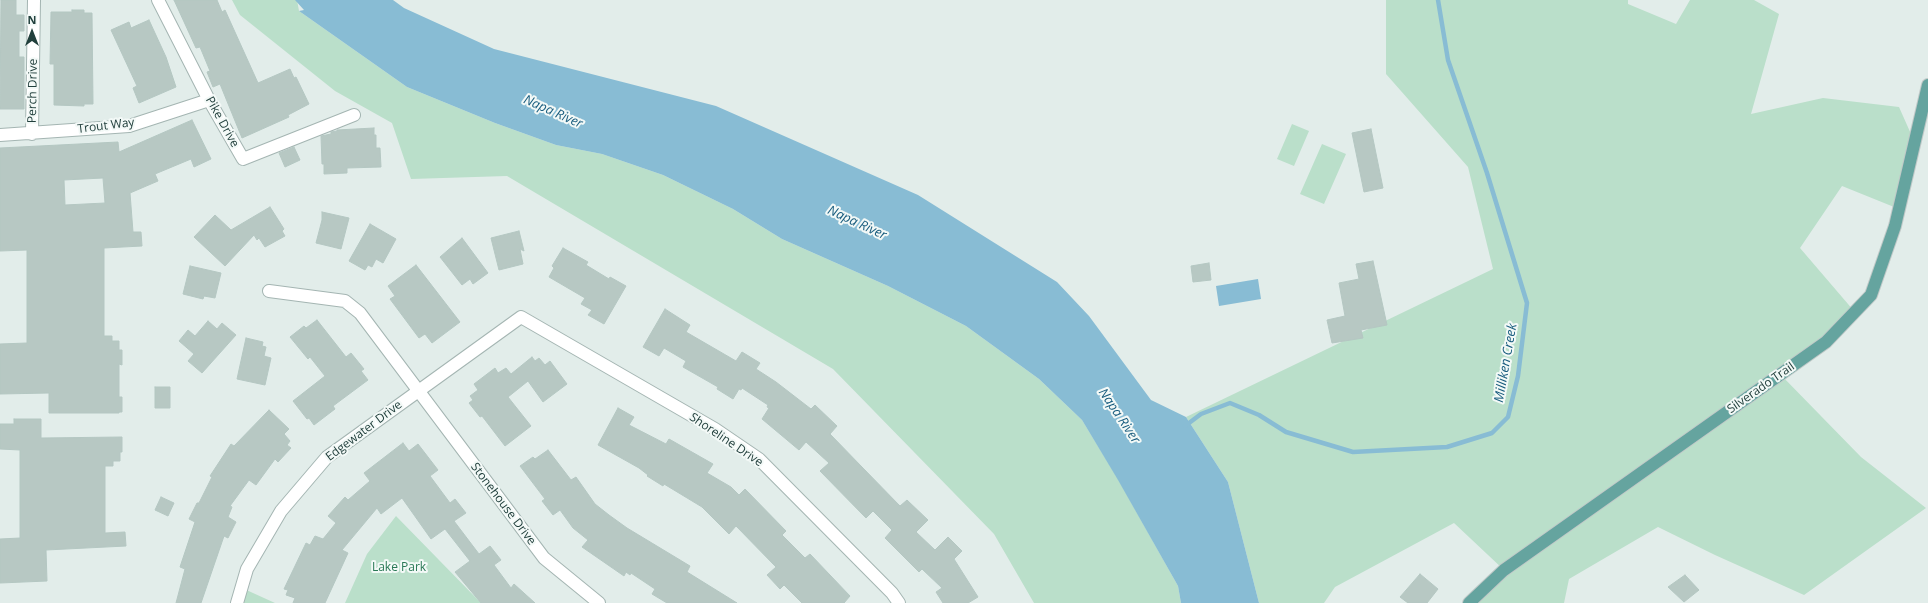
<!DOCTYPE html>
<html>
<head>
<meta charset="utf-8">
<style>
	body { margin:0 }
	#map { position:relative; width:1928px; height:603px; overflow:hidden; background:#e2edea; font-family:"Open Sans",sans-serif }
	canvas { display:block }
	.north { position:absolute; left:12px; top:12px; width:40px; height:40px; -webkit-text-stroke:3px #f3f9f7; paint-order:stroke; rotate:0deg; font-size:11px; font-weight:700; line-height:16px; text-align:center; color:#213f3c }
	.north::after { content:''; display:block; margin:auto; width:14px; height:18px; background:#213f3c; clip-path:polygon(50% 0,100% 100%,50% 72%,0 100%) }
</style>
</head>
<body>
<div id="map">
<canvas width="1928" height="603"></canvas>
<div class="north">N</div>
</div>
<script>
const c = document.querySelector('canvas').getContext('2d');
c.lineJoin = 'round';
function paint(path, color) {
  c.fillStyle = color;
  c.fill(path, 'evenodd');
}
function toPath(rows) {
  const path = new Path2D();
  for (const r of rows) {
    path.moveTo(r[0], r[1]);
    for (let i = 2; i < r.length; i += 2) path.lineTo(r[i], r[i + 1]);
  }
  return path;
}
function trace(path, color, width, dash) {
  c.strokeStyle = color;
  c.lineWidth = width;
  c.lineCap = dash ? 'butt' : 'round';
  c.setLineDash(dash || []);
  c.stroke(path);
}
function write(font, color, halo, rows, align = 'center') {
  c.font = font + ' "Open Sans",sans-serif';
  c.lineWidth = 4;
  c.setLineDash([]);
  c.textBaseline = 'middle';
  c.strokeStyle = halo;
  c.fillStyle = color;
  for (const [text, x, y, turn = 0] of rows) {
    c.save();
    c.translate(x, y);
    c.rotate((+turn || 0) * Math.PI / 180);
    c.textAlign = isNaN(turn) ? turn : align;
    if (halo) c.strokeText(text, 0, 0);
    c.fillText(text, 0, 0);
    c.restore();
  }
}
paint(toPath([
	[232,0,297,0,299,11,407,87,495,123,556,145,602,154,663,175,733,209,782,239,888,286,966,326,1039,379,1082,420,1118,479,1178,586,1181,603,1034,603,994,534,833,369,507,176,411,179,392,123,335,91,240,15],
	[1386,0,1628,0,1628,4,1676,24,1690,0,1754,0,1779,14,1751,114,1823,98,1899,107,1915,143,1899,209,1842,186,1800,248,1854,311,1780,374,1861,457,1926,508,1804,595,1715,555,1658,527,1569,579,1564,603,1469,603,1504,570,1454,523,1335,587,1324,603,1259,603,1228,482,1186,417,1493,269,1468,167,1386,74],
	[1292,124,1309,131,1294,166,1277,159],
	[1322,144,1346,154,1324,204,1300,194],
	[396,516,481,603,345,603,367,554],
	[242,588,275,603,237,603]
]), '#badfca');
paint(toPath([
	[295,0,393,0,404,8,494,49,716,106,918,195,1057,282,1089,316,1151,400,1186,417,1228,482,1259,603,1181,603,1178,586,1118,480,1082,420,1039,379,966,326,888,286,782,239,733,209,663,175,602,154,556,145,495,123,407,87,299,11,304,10],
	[1258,279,1261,299,1219,306,1216,286]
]), '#88bcd4');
trace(toPath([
	[1185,426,1201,414,1230,403,1259,415,1286,432,1353,452,1447,447,1492,433,1508,417,1518,376,1527,303,1487,173,1448,60,1438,0]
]), '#88bcd4', 4.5);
const building = toPath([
	[1,0,16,0,16,15,24,15,24,31,19,31,19,57,24,57,24,109,0,109,1,0],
	[174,0,217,0,222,12,225,10,258,83,290,69,294,78,296,77,309,104,288,115,289,117,242,138,220,84,213,87,207,72,210,71,200,47,196,48,174,0],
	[72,10,84,10,84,13,92,13,93,104,84,104,84,106,54,105,54,64,50,64,51,12,72,12,72,10],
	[149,20,166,57,176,87,139,103,133,88,137,86,111,30,129,22,131,28,149,20],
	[192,120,211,159,194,167,191,159,155,174,158,181,130,193,133,232,141,232,142,246,104,248,104,336,112,336,112,341,119,341,119,350,122,350,122,365,119,364,119,397,122,397,122,412,119,412,119,413,49,413,49,393,0,394,0,344,27,343,27,250,0,251,0,148,118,142,119,152,192,120],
	[103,178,105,203,65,205,64,180,103,178],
	[374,128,374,135,376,135,376,148,380,148,381,167,347,168,347,173,324,174,324,164,322,164,321,136,331,134,331,132,337,131,337,130,374,128],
	[1371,129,1383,188,1364,192,1352,133,1371,129],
	[294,147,300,160,285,167,279,153,294,147],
	[270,207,284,229,282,231,285,236,265,247,259,238,257,240,254,235,225,266,194,237,215,215,231,230,270,207],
	[322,212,349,218,341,249,316,243,322,220,322,212],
	[370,224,396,239,383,263,376,259,372,267,368,265,365,270,349,261,370,224],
	[519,231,524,251,520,249,523,264,499,270,491,238,519,231],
	[462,238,488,273,473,284,470,279,462,285,440,257,462,238],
	[563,248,588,262,586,265,609,279,610,277,626,286,604,324,588,315,592,310,581,304,585,298,549,277,554,268,552,266,563,248],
	[1373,261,1387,325,1361,330,1363,338,1332,343,1327,320,1345,316,1339,283,1359,279,1356,264,1373,261],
	[1209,263,1211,280,1193,282,1191,266,1209,263],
	[416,265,460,322,432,343,425,334,419,338,390,299,395,296,388,286,416,265],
	[190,266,221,273,215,298,204,296,203,299,183,294,190,266],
	[665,309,690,325,686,332,736,361,742,352,760,363,756,369,776,382,811,409,815,405,837,426,830,434,862,467,900,506,907,500,928,520,916,532,935,550,948,537,962,551,954,559,978,597,968,603,943,603,936,592,942,588,922,569,919,572,885,538,892,530,873,511,866,518,820,471,829,463,806,442,799,450,762,419,769,408,767,407,768,405,742,388,741,390,739,389,733,399,717,389,718,387,683,367,686,361,664,348,659,356,643,347,665,309],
	[317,320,346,357,351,353,364,369,361,371,368,380,333,406,335,409,314,425,309,418,307,419,293,401,325,376,310,357,308,359,290,337,304,326,306,328,317,320],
	[208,321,217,329,222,323,236,335,202,373,188,361,194,354,179,341,188,330,195,336,208,321],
	[246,338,263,342,262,346,266,347,264,356,271,358,265,385,237,379,246,338],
	[532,357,535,361,539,358,545,365,550,361,567,384,543,402,528,381,508,397,531,426,505,446,482,416,480,417,469,403,473,400,470,396,478,390,474,384,495,368,498,373,506,368,511,374,532,357],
	[155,387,170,387,170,408,155,408,155,387],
	[618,408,634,417,629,425,666,444,669,439,713,464,707,473,731,487,739,495,745,489,786,531,782,535,805,558,810,554,850,596,844,603,802,603,784,585,780,589,767,575,776,567,736,526,729,534,702,507,664,484,663,486,647,476,648,475,639,468,598,445,618,408],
	[269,410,289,429,284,434,290,441,287,445,291,448,278,462,275,459,256,485,249,480,230,506,232,507,228,517,236,522,228,538,224,536,201,603,176,603,185,569,180,567,195,522,189,519,197,503,199,503,212,477,210,476,231,444,234,446,269,410],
	[14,419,41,419,41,438,122,437,122,452,120,452,120,461,113,461,113,466,105,466,105,533,125,532,126,546,46,550,47,581,0,583,0,539,20,538,20,450,0,449,0,424,14,424,14,419],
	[403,443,409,451,418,444,438,470,430,476,450,503,455,499,466,513,454,521,479,554,490,546,501,560,494,565,511,588,514,584,535,603,481,603,455,572,470,561,445,529,431,539,402,498,381,514,377,508,342,550,348,553,325,603,293,603,295,598,286,595,288,590,284,589,306,543,310,545,315,536,323,539,336,523,328,516,345,497,348,500,370,481,364,473,403,443],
	[548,450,571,480,576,477,595,504,609,515,627,528,690,566,687,572,737,603,667,603,652,594,655,589,631,573,630,575,626,572,624,576,582,547,588,540,573,528,560,510,553,515,542,501,545,499,520,466,533,457,535,459,548,450],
	[161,497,174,503,168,516,155,510,161,497],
	[1420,574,1438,589,1427,603,1408,603,1400,597,1420,574],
	[1685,575,1699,590,1684,602,1668,587,1685,575]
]);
paint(building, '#b7c8c3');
trace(building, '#b4c7c2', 1);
const street = toPath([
	[158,0,209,100,243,159,354,115],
	[32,134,34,0],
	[0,135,129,126,209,100],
	[269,291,345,301,360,313,544,558,599,603],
	[237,603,247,569,281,511,327,457,521,317,715,429,759,459,892,593,899,603]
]);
const primary = toPath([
	[1469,603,1504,570,1826,342,1871,295,1895,226,1928,85]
]);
trace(street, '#a4b5b2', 14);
trace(primary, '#c1c9c8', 14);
trace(street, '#fff', 12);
trace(primary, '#65a49f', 12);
write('12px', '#213f3c', '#f3f9f7', [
	["Perch Drive",33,91,-89],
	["Pike Drive",222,122,61],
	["Trout Way",106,126,-7],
	["Silverado Trail",1761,388,-35],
	["Edgewater Drive",364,431,-37],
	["Shoreline Drive",726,440,34],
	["Stonehouse Drive",503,504,53]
]);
write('12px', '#297855', '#f3f9f7', [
	["Lake Park",399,568]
]);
write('italic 13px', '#185c7e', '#f3f9f7', [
	["Napa River",553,112,24],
	["Napa River",857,223,25],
	["Milliken Creek",1506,363,-80],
	["Napa River",1119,416,56]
]);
</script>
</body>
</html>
